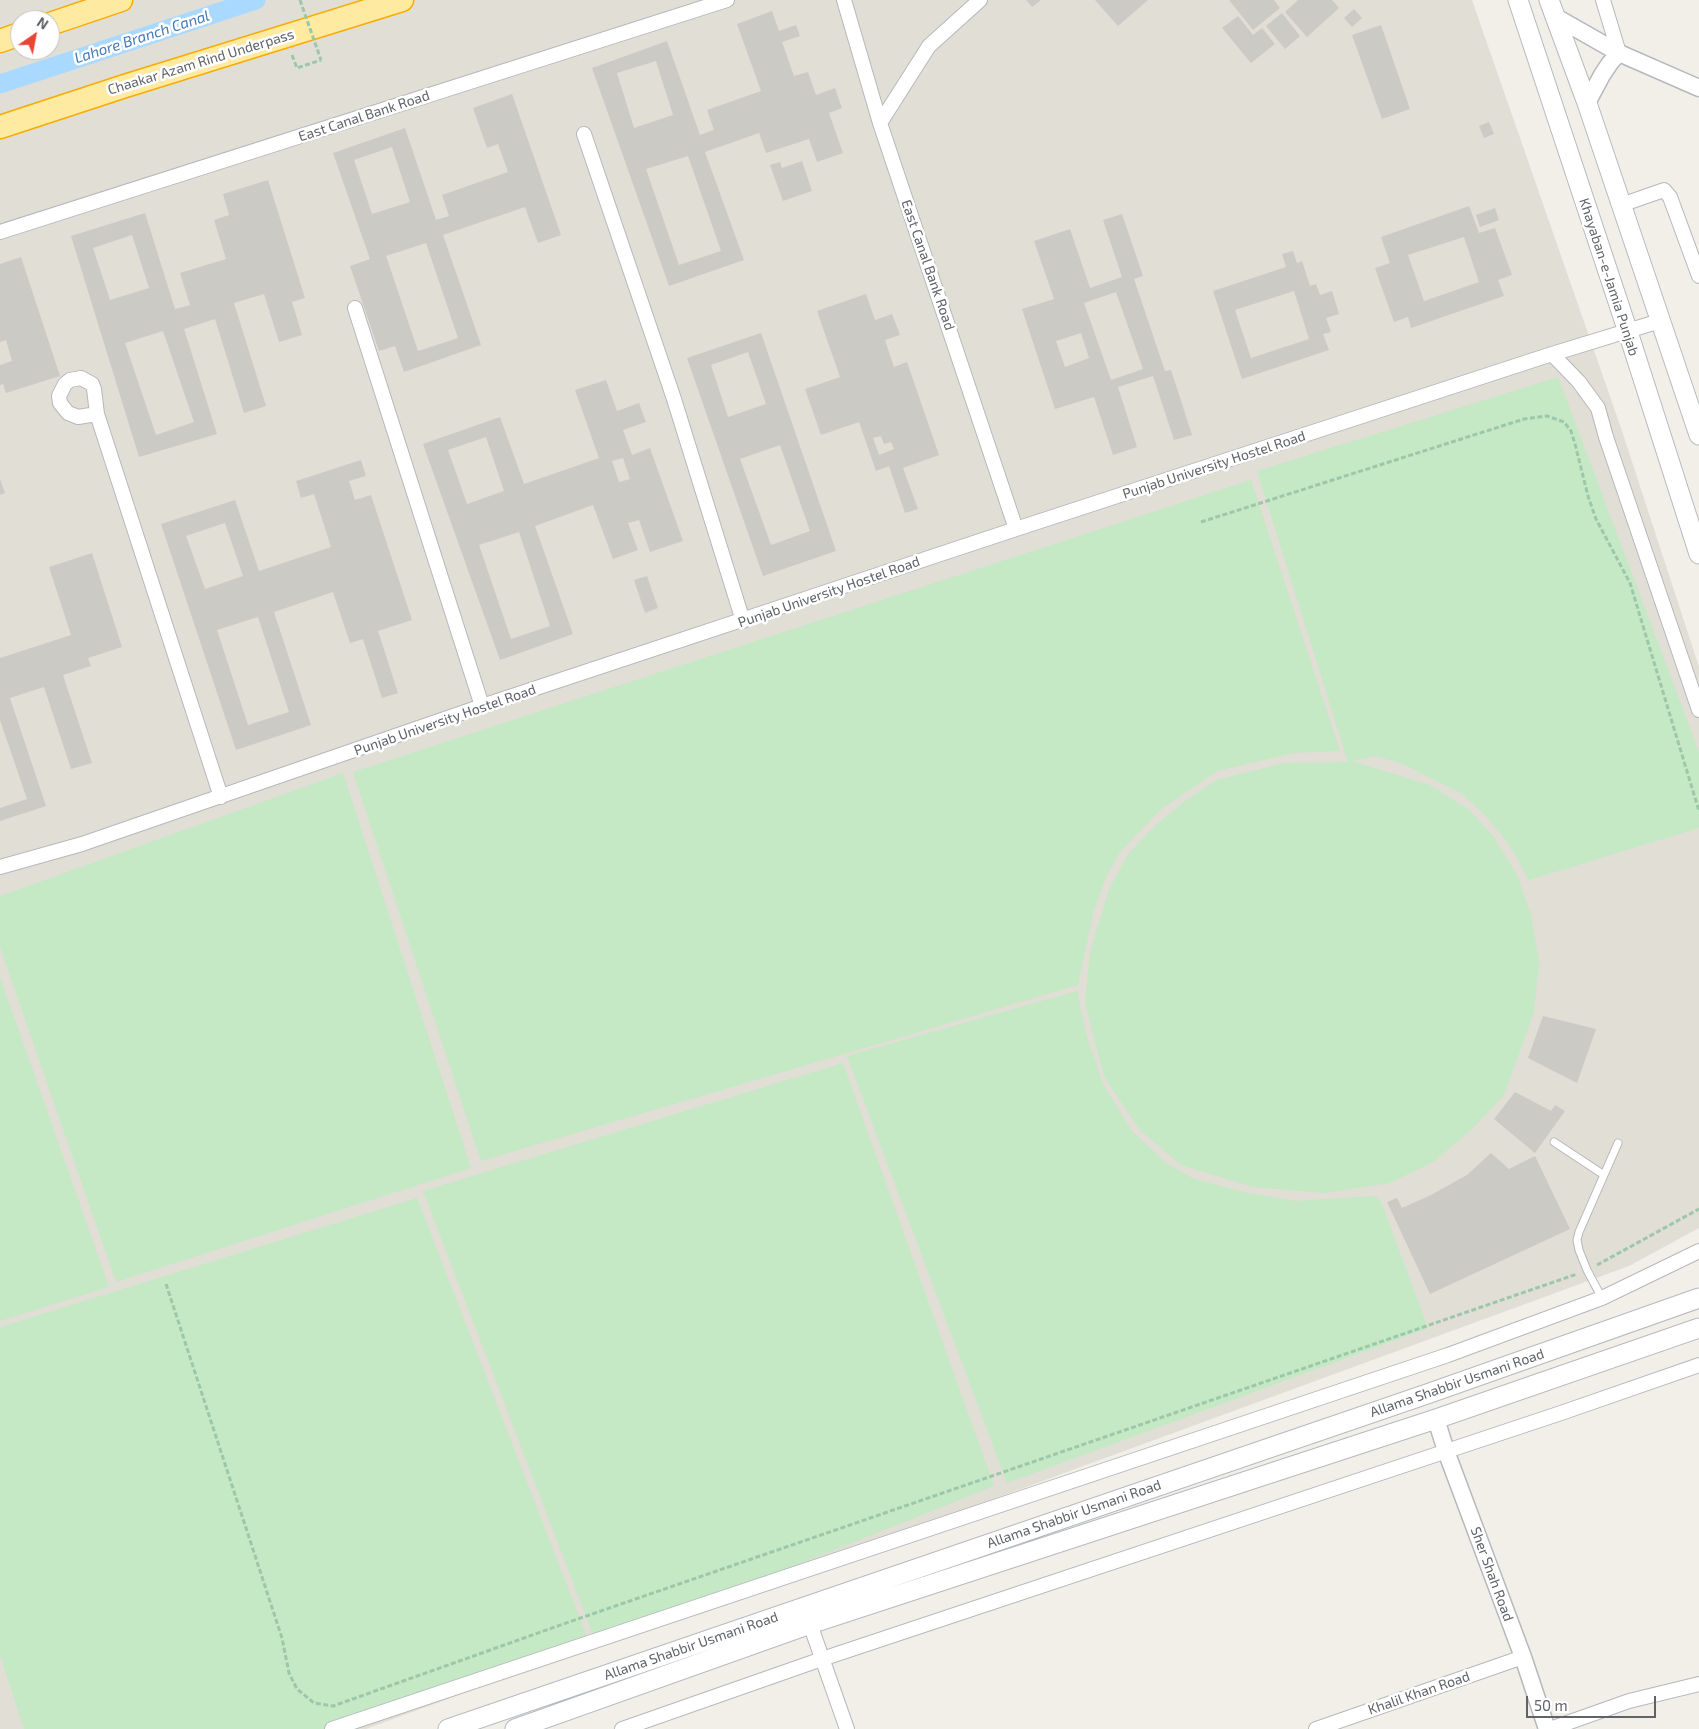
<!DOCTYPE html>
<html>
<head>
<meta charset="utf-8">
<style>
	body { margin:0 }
	#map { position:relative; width:1699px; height:1729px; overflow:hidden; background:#f1efe8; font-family:"Exo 2",sans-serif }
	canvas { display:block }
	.north { position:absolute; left:10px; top:10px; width:50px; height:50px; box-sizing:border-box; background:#fff; border:1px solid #bfc1c3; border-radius:50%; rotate:33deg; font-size:14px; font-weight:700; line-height:20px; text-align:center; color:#5f6368 }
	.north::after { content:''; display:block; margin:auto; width:18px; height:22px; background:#ea4435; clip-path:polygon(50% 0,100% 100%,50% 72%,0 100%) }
	.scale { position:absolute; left:1526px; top:1696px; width:130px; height:22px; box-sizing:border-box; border:2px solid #5f6368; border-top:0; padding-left:6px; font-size:15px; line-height:18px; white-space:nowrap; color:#5f6368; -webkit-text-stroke:4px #fff; paint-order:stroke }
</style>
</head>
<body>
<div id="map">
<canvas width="1699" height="1729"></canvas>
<div class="north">N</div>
<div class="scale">50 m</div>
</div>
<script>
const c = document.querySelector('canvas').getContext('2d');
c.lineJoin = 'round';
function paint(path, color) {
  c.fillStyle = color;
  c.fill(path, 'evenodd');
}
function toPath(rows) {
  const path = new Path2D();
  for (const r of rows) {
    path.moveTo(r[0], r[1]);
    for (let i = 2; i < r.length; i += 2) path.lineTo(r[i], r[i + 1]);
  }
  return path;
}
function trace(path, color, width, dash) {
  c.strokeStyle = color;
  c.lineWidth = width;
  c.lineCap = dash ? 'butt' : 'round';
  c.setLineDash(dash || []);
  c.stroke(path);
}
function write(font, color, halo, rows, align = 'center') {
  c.font = font + ' "Exo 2",sans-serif';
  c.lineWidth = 5;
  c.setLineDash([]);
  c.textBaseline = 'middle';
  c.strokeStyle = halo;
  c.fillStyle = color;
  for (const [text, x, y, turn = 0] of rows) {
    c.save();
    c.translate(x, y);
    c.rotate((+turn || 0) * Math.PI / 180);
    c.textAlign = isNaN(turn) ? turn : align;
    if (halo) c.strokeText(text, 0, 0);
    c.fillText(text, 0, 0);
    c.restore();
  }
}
paint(toPath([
	[0,0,1472,0,1621,428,1699,667,1699,1228,1629,1266,366,1729,0,1729],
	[20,20,50,20,50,50,20,50]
]), '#e1ded6');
paint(toPath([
	[1558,377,1699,752,1699,828,1529,880,1509,844,1484,814,1461,793,1403,764,1376,756,1352,761,1430,785,1469,810,1494,837,1517,875,1531,915,1539,962,1534,1012,1504,1095,1473,1128,1433,1162,1390,1183,1326,1193,1253,1187,1181,1165,1140,1130,1104,1076,1085,1003,1090,952,1109,889,1129,853,1154,827,1185,801,1217,780,1284,763,1348,762,1257,471],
	[1251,480,1340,751,1293,753,1217,771,1160,810,1120,852,1106,877,1093,913,1078,985,481,1161,353,772],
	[343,773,471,1168,116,1282,0,947,0,896],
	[0,977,109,1287,0,1321],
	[1077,991,1086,1034,1104,1086,1132,1131,1166,1163,1194,1179,1248,1193,1295,1201,1375,1196,1382,1204,1428,1328,1007,1483,847,1056],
	[843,1063,994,1486,597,1645,423,1191],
	[417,1198,587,1637,333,1729,24,1729,0,1655,0,1327]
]), '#c5e8c5');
trace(toPath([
	[0,84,256,0]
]), '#aad9ff', 19);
paint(toPath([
	[1026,0,1041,0,1032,7],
	[1095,0,1148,0,1118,26],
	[1229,0,1274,0,1280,8,1253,30],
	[1298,0,1332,0,1339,8,1307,37,1285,12],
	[1354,9,1362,18,1352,27,1344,18],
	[772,11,779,31,796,25,800,36,782,42,794,76,808,72,816,95,835,88,842,108,829,113,843,153,817,162,809,139,766,153,759,133,705,152,744,260,669,286,592,68,667,41,700,135,714,130,707,110,761,91,737,24],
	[656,61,673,115,634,128,617,73],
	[688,156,721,251,679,265,646,169],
	[1282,13,1300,36,1285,49,1266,26],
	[1238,16,1253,35,1262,28,1275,44,1251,63,1222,28],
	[1381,25,1410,109,1382,119,1352,35],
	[512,94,561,235,538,243,525,207,443,235,481,345,404,372,395,346,379,351,350,266,370,259,333,153,405,128,436,220,449,216,442,195,508,172,498,144,487,148,473,108],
	[392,147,410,202,372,214,354,160],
	[426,243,458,338,418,351,386,256],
	[1489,122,1494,134,1484,138,1479,126],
	[802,161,812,191,783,201,770,165,780,162,782,168],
	[268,180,305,298,292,302,302,335,279,342,264,294,234,303,266,406,244,413,215,319,184,329,217,434,139,457,71,236,145,213,175,309,190,305,180,273,226,259,214,220,229,215,223,194],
	[132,235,149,288,110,300,93,248],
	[163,331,194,422,156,435,125,343],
	[1469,206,1479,233,1495,228,1512,275,1498,280,1504,296,1411,328,1408,317,1394,322,1375,268,1390,263,1381,237],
	[1464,237,1479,282,1424,301,1408,255],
	[1495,208,1499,220,1480,227,1476,215],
	[1122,214,1143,276,1134,279,1165,371,1171,370,1192,435,1174,440,1153,376,1118,387,1137,447,1113,455,1094,397,1055,409,1022,309,1054,299,1034,241,1070,229,1090,288,1122,277,1103,220],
	[1116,292,1143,369,1111,380,1084,303],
	[1081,333,1089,358,1065,367,1056,341],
	[1293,251,1297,263,1302,261,1310,286,1316,284,1320,295,1332,291,1339,314,1326,318,1331,332,1323,334,1329,350,1242,379,1213,291,1286,267,1282,254],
	[1294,291,1309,339,1251,358,1235,310],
	[21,257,60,376,6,393,3,384,0,385,0,365,12,361,6,340,0,342,0,264],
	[866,294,875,320,892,314,900,335,885,340,894,367,907,362,939,455,903,468,918,509,905,513,889,466,876,471,859,422,821,435,805,389,840,377,817,311],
	[881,436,884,444,891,442,894,449,879,455,873,438],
	[761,333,836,551,763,576,687,358],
	[748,352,766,404,728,417,711,365],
	[780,445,810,531,771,545,740,459],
	[606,380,617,411,639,403,646,422,623,430,632,455,650,448,683,541,650,552,639,520,628,523,638,550,613,559,593,505,535,526,573,634,500,660,423,444,500,417,524,484,599,458,575,390],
	[486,437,504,491,467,504,448,450],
	[623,458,630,479,619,482,612,461],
	[519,532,550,626,511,639,479,545],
	[361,460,366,476,349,481,355,500,371,495,412,620,378,631,398,693,382,698,363,639,350,643,333,592,274,612,311,725,236,750,161,524,235,500,259,571,331,547,314,494,301,498,296,481],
	[225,523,243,576,205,589,186,536],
	[258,617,289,712,248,725,217,630],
	[0,479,5,493,0,495],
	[92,553,122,647,88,658,91,666,63,675,92,763,71,769,44,687,10,698,46,806,0,821,0,808,27,799,0,720,0,658,71,635,49,567],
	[647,576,658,608,645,613,634,580],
	[1543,1016,1596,1029,1577,1083,1528,1058],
	[1515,1092,1551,1111,1555,1105,1565,1111,1535,1153,1494,1119],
	[1491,1153,1509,1169,1535,1156,1570,1229,1430,1294,1387,1202,1397,1198,1402,1208,1431,1195,1467,1175]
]), '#cccac5');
const service = toPath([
	[1554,1142,1604,1175],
	[1602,1298,1587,1270,1579,1250,1577,1240,1579,1232,1618,1143]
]);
const minor = toPath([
	[844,0,880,123,1016,529],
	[1603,0,1619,53],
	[880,123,929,46,980,0],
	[584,134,674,399,743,621],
	[1621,205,1664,190,1670,197,1699,276],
	[0,232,727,0],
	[355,308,482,706],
	[1552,354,1579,382,1598,408,1606,437,1699,710],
	[97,414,78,417,68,413,60,403,59,396,65,384,70,380,81,378,92,384,94,389,97,414,221,797],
	[0,867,82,844,482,706,1016,529,1552,354,1660,321],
	[810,1624,847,1729],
	[332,1729,1448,1355,1602,1298,1699,1251],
	[622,1729,822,1659,1561,1413,1699,1365],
	[1316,1729,1523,1657],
	[1550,1729,1629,1701,1699,1684]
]);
const tertiary = toPath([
	[1554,16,1619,53,1699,88],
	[1587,103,1602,75,1610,63,1619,53],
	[1436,1419,1446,1451,1523,1657,1547,1729]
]);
const secondary = toPath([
	[1518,0,1628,332,1699,554],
	[1549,0,1587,103,1699,435],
	[448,1729,1427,1394,1699,1298],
	[515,1729,810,1624,1436,1419,1699,1328]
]);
const trunk = toPath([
	[50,24,121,0],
	[0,41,20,34],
	[0,127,125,86,402,0]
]);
trace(service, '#b5b8bc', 9);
trace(minor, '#b5b8bc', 16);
trace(tertiary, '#b5b8bc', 19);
trace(secondary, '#b6babf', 21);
trace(trunk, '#f8ac00', 25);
trace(toPath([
	[292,55,297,68,321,60],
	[1201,522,1524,419,1547,416,1564,422,1571,431,1575,444,1588,496,1596,519,1630,583,1699,811],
	[1597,1265,1699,1209],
	[166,1284,282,1638,289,1673,297,1689,314,1703,333,1706,569,1622,1577,1274]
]), '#9cc7a9', 3, [5, 2.5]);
trace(service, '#fff', 7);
trace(minor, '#fff', 14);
trace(tertiary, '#fff', 16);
trace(secondary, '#fff', 19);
trace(trunk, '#feeaa1', 22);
trace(toPath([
	[300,0,321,60]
]), '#9cc7a9', 3, [5, 2.5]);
write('14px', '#5f6368', '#fff', [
	["Chaakar Azam Rind Underpass",201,62,-17],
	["East Canal Bank Road",364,116,-18],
	["East Canal Bank Road",928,265,71],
	["Khayaban-e-Jamia Punjab",1609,277,72],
	["Punjab University Hostel Road",1214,465,-18],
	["Punjab University Hostel Road",829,592,-19],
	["Punjab University Hostel Road",445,720,-19],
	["Allama Shabbir Usmani Road",1457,1383,-19],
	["Allama Shabbir Usmani Road",1074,1514,-19],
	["Sher Shah Road",1492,1574,70],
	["Allama Shabbir Usmani Road",691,1646,-19],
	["Khalil Khan Road",1419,1693,-19]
]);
write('italic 15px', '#4479b3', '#fff', [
	["Lahore Branch Canal",142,37,-18]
]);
</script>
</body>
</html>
